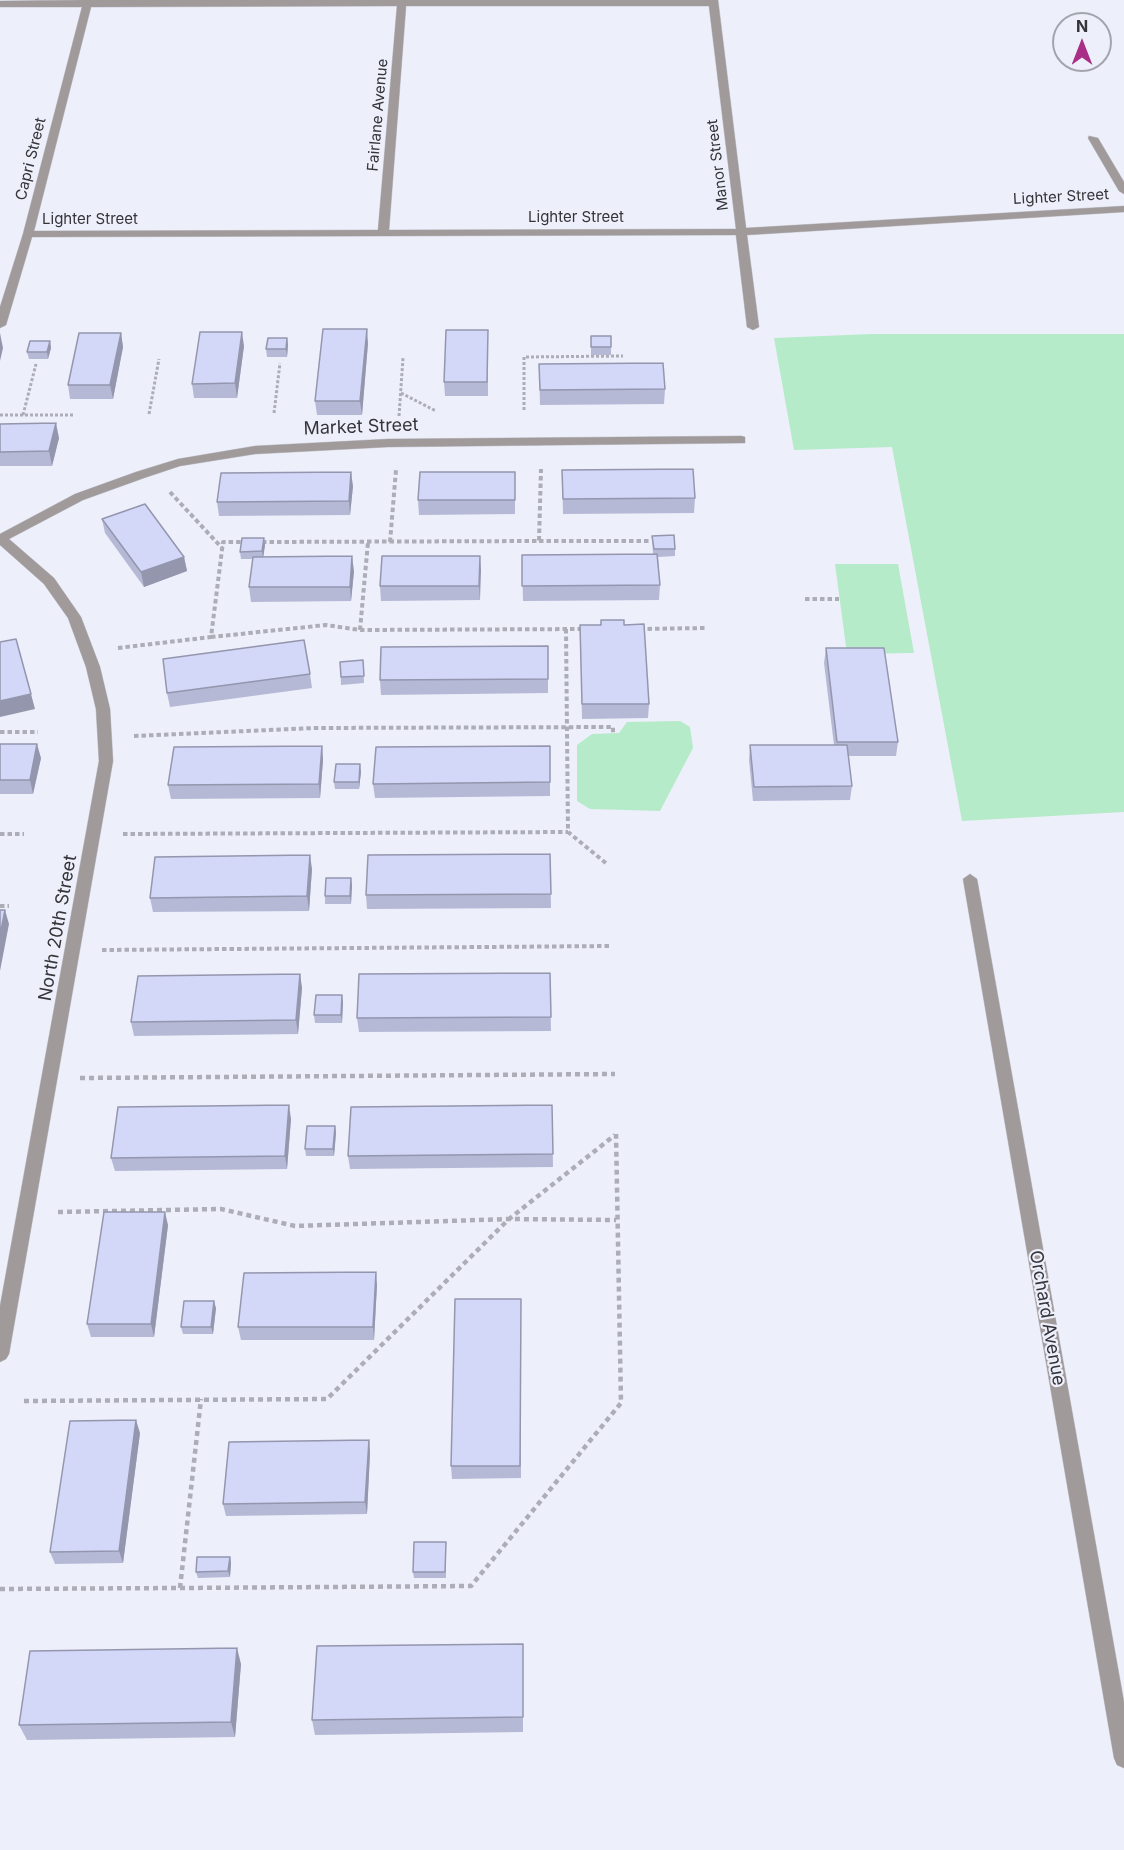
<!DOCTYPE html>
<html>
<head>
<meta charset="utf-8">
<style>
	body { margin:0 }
	#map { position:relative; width:1124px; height:1850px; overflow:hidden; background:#edeffb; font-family:Inter,sans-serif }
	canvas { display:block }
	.north { position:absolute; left:1052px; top:12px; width:60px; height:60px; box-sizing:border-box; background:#edeffb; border:2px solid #a3a5ad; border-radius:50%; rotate:0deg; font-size:16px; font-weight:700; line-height:24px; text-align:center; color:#343539 }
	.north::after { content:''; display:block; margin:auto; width:21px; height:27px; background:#a82f85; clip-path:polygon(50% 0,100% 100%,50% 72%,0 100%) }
</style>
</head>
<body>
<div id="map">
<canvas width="1124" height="1850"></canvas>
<div class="north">N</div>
</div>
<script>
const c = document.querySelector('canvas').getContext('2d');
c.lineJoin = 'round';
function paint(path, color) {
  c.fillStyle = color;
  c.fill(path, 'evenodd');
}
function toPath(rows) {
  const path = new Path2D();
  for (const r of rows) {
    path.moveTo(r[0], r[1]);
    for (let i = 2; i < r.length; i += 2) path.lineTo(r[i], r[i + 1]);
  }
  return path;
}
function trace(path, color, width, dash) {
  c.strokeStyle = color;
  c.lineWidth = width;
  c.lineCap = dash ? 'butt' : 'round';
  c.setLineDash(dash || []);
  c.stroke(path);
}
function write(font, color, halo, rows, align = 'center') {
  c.font = font + ' Inter,sans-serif';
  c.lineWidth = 4.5;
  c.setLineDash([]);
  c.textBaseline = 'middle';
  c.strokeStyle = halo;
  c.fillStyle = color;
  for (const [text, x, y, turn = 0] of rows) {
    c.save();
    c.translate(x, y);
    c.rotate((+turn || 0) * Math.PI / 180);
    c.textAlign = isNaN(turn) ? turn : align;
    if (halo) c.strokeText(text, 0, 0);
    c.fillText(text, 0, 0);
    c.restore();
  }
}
paint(toPath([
	[872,334,1124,334,1124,812,962,821,892,447,794,450,774,338],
	[835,564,898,564,914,653,847,654],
	[680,721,690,727,693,748,660,811,590,809,577,801,577,745,592,734,619,733,627,722]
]), '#b5ebc8');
const street = toPath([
	[83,0,718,0,746,228,1124,206,1124,212,747,235,759,327,753,330,747,327,736,235,32,237,6,325,0,328,0,307,23,234,82,7,0,7,0,1,83,0],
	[397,6,378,230,34,231,91,7,397,6],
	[406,6,709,6,736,229,389,230,406,6],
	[1089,136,1098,138,1124,182,1124,194,1119,191,1088,138,1089,136],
	[741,436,745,437,745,443,388,447,255,454,180,466,144,478,83,500,9,539,54,578,81,617,100,667,110,709,113,761,9,1354,6,1359,0,1362,0,1306,99,761,96,709,86,667,68,618,44,584,0,545,0,534,75,494,136,472,178,459,255,446,388,439,741,436],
	[970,874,977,879,1124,1702,1124,1768,1117,1765,1114,1758,963,879,970,874]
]);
trace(street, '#c8cad4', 1);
trace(toPath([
	[401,393,436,411],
	[524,410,524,357,623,356],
	[274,413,280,363],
	[149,414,159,359],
	[0,415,74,415],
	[23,415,36,364],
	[399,416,403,358]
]), '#acadb6', 3, [3, 2]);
trace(toPath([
	[170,492,222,548],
	[539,541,649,541],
	[262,542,539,541,541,469],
	[390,542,396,470],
	[805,599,839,599],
	[566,629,568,832,607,864],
	[640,629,707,628],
	[360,630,368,542],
	[211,637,326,625,360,630,584,629],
	[118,648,211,637,223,542,245,542],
	[0,732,38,732],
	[134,736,314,728,613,727,613,733],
	[0,834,24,834],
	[123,834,568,832],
	[0,906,9,906],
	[102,950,610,946]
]), '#acadb6', 4, [4.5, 3]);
trace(toPath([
	[80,1078,615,1074],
	[58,1212,221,1209,295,1226,509,1219,616,1220],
	[24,1401,327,1399,509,1219,615,1135],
	[180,1588,471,1586,621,1403,616,1134],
	[0,1589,180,1588,201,1399]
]), '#acadb6', 4.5, [5, 4]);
paint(street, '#a09a9a');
paint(toPath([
	[121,333,123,347,113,399,70,399,68,385],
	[591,336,611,336,611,355,591,355],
	[287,338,288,345,287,357,267,357,266,349],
	[50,341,51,348,48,359,29,359,27,352],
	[368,343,362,415,317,415,315,401],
	[488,344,488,396,445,396,444,382],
	[244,346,237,398,194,398,192,384],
	[539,364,665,389,664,404,540,405],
	[0,424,59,438,52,466,0,466],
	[562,470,695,498,694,513,563,514],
	[515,472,515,514,419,515,418,500],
	[353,486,350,515,219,516,217,502],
	[102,519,184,557,187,571,144,587,105,533],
	[652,536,675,549,675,556,658,557,660,585,659,600,523,601,522,555,653,554],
	[265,545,263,557,354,571,351,601,251,602,249,587,253,559,241,559,240,552],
	[480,556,480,600,381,601,380,586],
	[580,625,649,704,648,718,582,719],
	[548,646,548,693,381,695,380,680],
	[826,648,898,742,896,756,848,756,852,786,850,800,753,801,749,760,750,745,834,745,824,663],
	[363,660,364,683,341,685,340,662],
	[310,674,312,688,170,707,167,693],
	[0,744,41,758,33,794,0,794],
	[322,746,323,760,320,798,171,799,168,785],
	[550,746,550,796,375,798,373,784],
	[361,772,359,789,335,789,334,782],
	[550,854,551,908,367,909,366,895],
	[312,869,309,911,153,912,150,898],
	[352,885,351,904,325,904,325,896],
	[550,973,551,1031,359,1032,357,1018],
	[300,974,302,988,298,1034,134,1036,131,1022],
	[343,1002,342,1023,315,1023,314,1015],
	[552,1105,553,1167,350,1169,348,1156],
	[291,1119,287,1169,115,1171,111,1158],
	[335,1126,336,1133,334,1156,306,1156,305,1149],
	[168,1225,154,1337,91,1337,87,1324],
	[377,1285,374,1340,241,1340,238,1327],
	[521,1299,521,1478,452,1479,451,1466],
	[216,1308,213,1334,183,1334,181,1327],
	[140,1433,123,1563,55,1564,50,1552],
	[369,1440,370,1453,367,1514,226,1516,223,1504],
	[446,1542,446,1578,414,1578,413,1572],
	[230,1557,231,1563,230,1577,198,1578,196,1572],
	[523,1644,523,1732,315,1735,312,1720],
	[241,1664,235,1737,27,1740,19,1725]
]), '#b5b9d5');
paint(toPath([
	[367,329,368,343,362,415,360,401],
	[242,332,244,346,237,398,235,383],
	[0,333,3,348,0,361],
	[121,333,123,347,113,399,110,385],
	[287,338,288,345,287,357,286,349],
	[50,341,51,348,48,359,47,352],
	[56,423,59,438,52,466,49,451],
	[351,472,353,486,350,515,349,501],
	[264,538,265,545,263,559,262,551],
	[352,556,354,571,351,601,350,587],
	[480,556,481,570,480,600,479,586],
	[184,557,187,571,144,587,141,572],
	[31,694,35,709,0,717,0,701],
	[37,744,41,758,33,794,30,780],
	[322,746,323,760,320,798,319,784],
	[360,764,361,772,359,789,359,782],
	[310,855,312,869,309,911,307,896],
	[351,878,352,885,351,904,350,896],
	[5,910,9,924,0,971,0,935],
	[300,974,302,988,298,1034,296,1020],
	[342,995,343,1002,342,1023,341,1015],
	[289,1105,291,1119,287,1169,285,1156],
	[335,1126,336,1133,334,1156,333,1149],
	[165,1212,168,1225,154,1337,151,1324],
	[376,1272,377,1285,374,1340,373,1327],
	[214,1301,216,1308,213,1334,211,1327],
	[136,1420,140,1433,123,1563,119,1551],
	[369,1440,370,1453,367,1514,365,1502],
	[230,1557,231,1563,230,1577,228,1571],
	[237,1648,241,1664,235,1737,231,1722]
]), '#9496ae');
const building = toPath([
	[323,329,367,329,360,401,315,401,323,329],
	[446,330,488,330,487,382,444,382,446,330],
	[200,332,242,332,235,383,192,384,200,332],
	[79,333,121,333,110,385,68,385,79,333],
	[591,336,611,336,611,347,591,347,591,336],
	[268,338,287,338,286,349,266,349,268,338],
	[30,341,50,341,47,352,27,352,30,341],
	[663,363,665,389,540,390,539,364,663,363],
	[56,423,49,451,0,452,0,424,56,423],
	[693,469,695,498,563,499,562,470,693,469],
	[351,472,349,501,217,502,221,473,351,472],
	[420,472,515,472,515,500,418,500,420,472],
	[145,504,184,557,141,572,102,519,145,504],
	[674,535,675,549,654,549,652,536,674,535],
	[242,538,264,538,262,551,240,552,242,538],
	[657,554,660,585,522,586,522,555,657,554],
	[352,556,350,587,249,587,253,557,352,556],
	[382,556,480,556,479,586,380,586,382,556],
	[601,620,624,620,624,625,644,624,649,704,582,704,580,625,601,625,601,620],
	[16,639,31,694,0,701,0,642,16,639],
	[304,640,310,674,167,693,163,659,304,640],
	[548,646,548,679,380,680,381,647,548,646],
	[826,648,884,648,898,742,837,742,826,648],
	[363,660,364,676,341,677,340,662,363,660],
	[0,744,37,744,30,780,0,780,0,744],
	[750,745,847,745,852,786,754,787,750,745],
	[322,746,319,784,168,785,174,747,322,746],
	[550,746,550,782,373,784,376,747,550,746],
	[336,764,360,764,359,782,334,782,336,764],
	[550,854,551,894,366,895,368,855,550,854],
	[310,855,307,896,150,898,155,857,310,855],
	[326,878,351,878,350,896,325,896,326,878],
	[0,910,5,910,0,935,0,910],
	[550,973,551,1017,357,1018,359,974,550,973],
	[300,974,296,1020,131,1022,138,976,300,974],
	[316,995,342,995,341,1015,314,1015,316,995],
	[289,1105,285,1156,111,1158,118,1107,289,1105],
	[552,1105,553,1154,348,1156,351,1107,552,1105],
	[307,1126,335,1126,333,1149,305,1149,307,1126],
	[104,1212,165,1212,151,1324,87,1324,104,1212],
	[376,1272,373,1327,238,1327,244,1273,376,1272],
	[455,1299,521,1299,520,1466,451,1466,455,1299],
	[184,1301,214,1301,211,1327,181,1327,184,1301],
	[136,1420,119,1551,50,1552,70,1421,136,1420],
	[369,1440,365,1502,223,1504,229,1442,369,1440],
	[414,1542,446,1542,445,1572,413,1572,414,1542],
	[197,1557,230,1557,228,1571,196,1572,197,1557],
	[523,1644,523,1717,312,1720,317,1646,523,1644],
	[237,1648,231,1722,19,1725,30,1651,237,1648]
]);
paint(building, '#d3d7f8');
trace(building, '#9496ae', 1.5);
write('15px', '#343539', '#edeffb', [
	["Fairlane Avenue",378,115,-85],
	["Capri Street",31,159,-76],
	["Manor Street",718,165,-97],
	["Lighter Street",1061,197,-3],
	["Lighter Street",576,217],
	["Lighter Street",90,219]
]);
write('18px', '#343539', '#edeffb', [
	["Market Street",361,427,-2],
	["North 20th Street",58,928,-80],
	["Orchard Avenue",1047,1318,80]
]);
</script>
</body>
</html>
